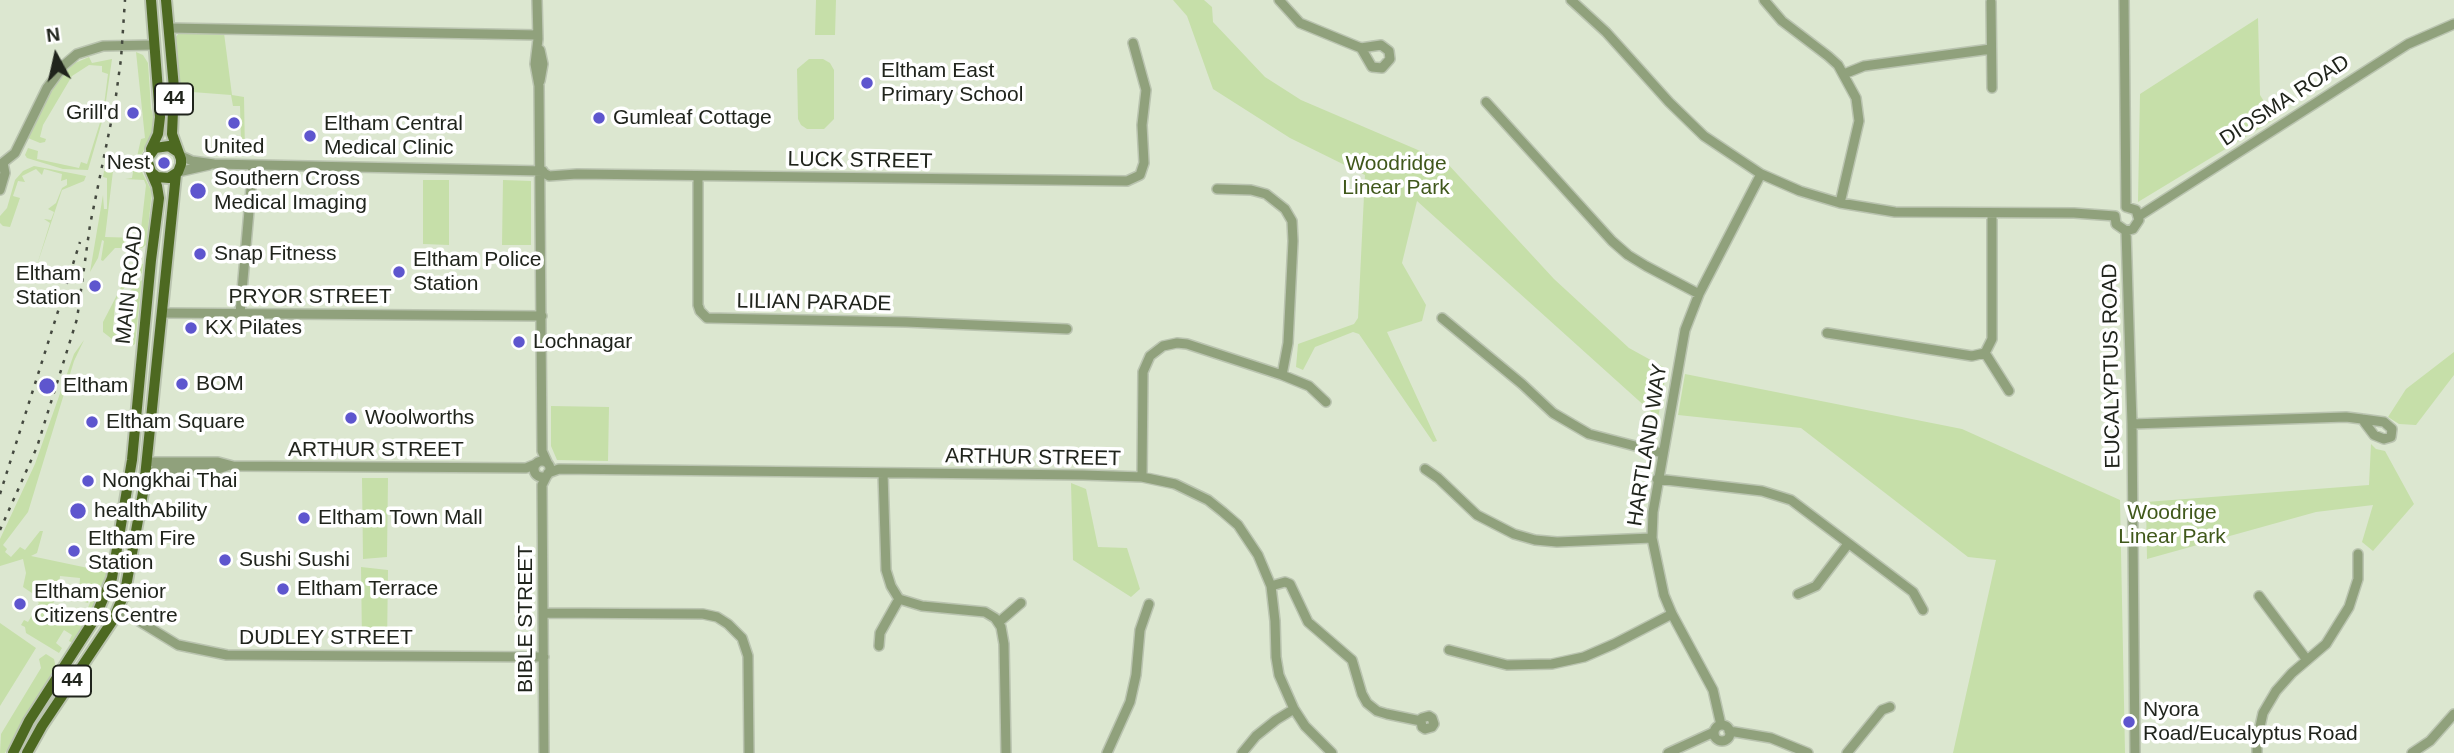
<!DOCTYPE html>
<html>
<head>
<meta charset="utf-8">
<style>
	body { margin:0 }
	#map { position:relative; width:2454px; height:753px; overflow:hidden; background:#dce7d0; font-family:Arial,sans-serif }
	canvas { display:block }
	.north { position:absolute; left:21px; top:21px; width:70px; height:70px; -webkit-text-stroke:5px #fff; paint-order:stroke; rotate:352deg; font-size:19px; font-weight:700; line-height:28px; text-align:center; color:#20241c }
	.north::after { content:''; display:block; margin:auto; width:24px; height:32px; background:#20241c; clip-path:polygon(50% 0,100% 100%,50% 72%,0 100%) }
</style>
</head>
<body>
<div id="map">
<canvas width="2454" height="753"></canvas>
<div class="north">N</div>
</div>
<script>
const c = document.querySelector('canvas').getContext('2d');
c.lineJoin = 'round';
function paint(path, color) {
  c.fillStyle = color;
  c.fill(path, 'evenodd');
}
function toPath(rows) {
  const path = new Path2D();
  for (const r of rows) {
    if (r.length === 3) {
      path.moveTo(r[0] + r[2], r[1]);
      path.arc(r[0], r[1], r[2], 0, 2 * Math.PI);
      continue;
    }
    path.moveTo(r[0], r[1]);
    for (let i = 2; i < r.length; i += 2) path.lineTo(r[i], r[i + 1]);
  }
  return path;
}
function trace(path, color, width, dash) {
  c.strokeStyle = color;
  c.lineWidth = width;
  c.lineCap = dash ? 'butt' : 'round';
  c.setLineDash(dash || []);
  c.stroke(path);
}
function write(font, color, halo, rows, align = 'center') {
  c.font = font + ' Arial,sans-serif';
  c.lineWidth = 7;
  c.setLineDash([]);
  c.textBaseline = 'middle';
  c.strokeStyle = halo;
  c.fillStyle = color;
  for (const [text, x, y, turn = 0] of rows) {
    c.save();
    c.translate(x, y);
    c.rotate((+turn || 0) * Math.PI / 180);
    c.textAlign = isNaN(turn) ? turn : align;
    if (halo) c.strokeText(text, 0, 0);
    c.fillText(text, 0, 0);
    c.restore();
  }
}
paint(toPath([
	[816,0,836,0,835,35,815,35],
	[1173,0,1204,0,1212,7,1213,22,1265,77,1301,100,1446,162,1554,279,1629,348,1667,369,1658,418,1417,201,1402,263,1426,305,1422,321,1387,332,1437,441,1433,442,1359,334,1353,332,1315,347,1303,370,1296,367,1298,344,1354,324,1358,318,1365,175,1290,138,1213,89,1187,16],
	[2258,18,2260,95,2275,119,2138,202,2140,94],
	[183,32,224,33,232,95,244,97,245,154,230,154,229,141,241,139,240,106,233,106,231,95,179,91,175,38,179,33],
	[136,52,143,55,148,63,151,108,154,119,153,131,138,162,136,161,141,139,145,138],
	[89,57,92,63,112,59,104,115,88,170,63,169,27,158,25,155,28,148,38,151,37,159,79,168,81,162,87,164,103,113,108,74,102,72,102,66,89,65,72,76,43,125,40,137,46,139,45,142,40,143,28,138,33,123,60,77,75,63],
	[809,59,823,59,830,63,834,70,834,119,824,129,807,129,801,125,798,119,797,69],
	[34,166,86,176,84,181,62,190,36,268,50,223,44,219,51,220,54,212,48,209,56,203,62,188,67,185,67,179,61,181,62,174,44,169,42,175,36,169,22,176,25,182,18,181,13,196,20,198,10,227,3,226,0,223,0,216,7,208,15,180,23,171],
	[128,169,142,172,152,192,146,245,142,248,115,248,103,261,101,260,104,241,102,240,98,258,90,272,103,195,104,209,107,209,107,178,103,177,104,171,113,171,105,237,140,238,146,185,144,180,125,179,132,178,133,172,127,171],
	[423,180,449,180,449,245,423,244],
	[503,180,531,181,531,245,502,245],
	[135,262,143,264,142,273,125,287,115,301,113,330,118,337,116,339,112,339,103,332,103,322,131,268],
	[142,280,135,344,130,347,125,344,124,336,132,335,131,297,124,296],
	[84,340,74,361,28,512,3,545,7,549,5,552,11,557,20,547,25,550,40,531,43,531,37,553,31,556,107,572,99,595,83,627,73,643,69,641,72,635,64,630,56,643,62,648,59,653,26,633,25,627,21,625,24,620,28,622,39,603,36,600,38,597,23,587,26,573,23,559,0,566,0,539,35,464,74,354],
	[60,576,80,578,79,592,75,592,74,596,77,600,88,603,90,598,92,598,87,610,79,609,72,614,69,611,69,615,53,614,54,594,58,594],
	[2454,352,2454,375,2416,425,2399,424,2388,417,2406,389],
	[1685,374,1962,429,2120,500,2125,753,1953,753,1996,560,1968,557,1801,428,1678,415],
	[551,406,609,407,608,461,557,460,551,446],
	[2371,444,2376,449,2385,451,2414,504,2373,551,2362,542,2373,505,2316,512,2147,559,2146,502,2369,485],
	[362,478,388,478,387,557,363,559],
	[1071,483,1086,489,1098,547,1127,548,1140,589,1131,597,1073,560],
	[361,567,388,570,387,645,358,645,358,643,362,642],
	[0,623,36,648,0,706],
	[46,654,54,659,56,668,24,717,5,753,0,753,1,734,41,668,39,659]
]), '#c6dfa9');
const minor = toPath([
	[537,0,538,39,535,64,539,86,542,451,547,462],
	[1279,0,1300,23,1361,48,1381,45,1389,51,1390,59,1382,68,1372,67,1361,48],
	[1571,0,1606,32,1669,102,1704,136,1761,174,1800,191,1840,203,1895,212,2074,213,2115,216],
	[1764,0,1782,21,1828,56,1838,65,1856,98,1859,121,1840,203],
	[2124,0,2126,207],
	[1991,2,1992,88],
	[169,28,538,35],
	[540,50,543,64,540,81],
	[1844,74,1864,66,1991,49],
	[1486,102,1612,241,1628,255,1646,266,1699,294],
	[179,155,192,161,214,164,543,171],
	[0,165,15,153,47,88,64,65,77,54,103,46,154,45],
	[541,171,549,176,577,174,1127,181,1140,175,1144,163,1142,125,1146,90,1133,43],
	[178,172,209,165],
	[698,176,698,305,700,311,707,318,906,322,1067,329],
	[1217,189,1251,190,1266,194,1285,209,1292,221,1293,241,1288,343,1282,375],
	[0,190,5,173,3,163],
	[2115,216,2116,224,2126,231],
	[2139,216,2408,44,2454,24],
	[2126,231,2132,424,2135,753],
	[2126,231,2133,229,2139,220,2136,210,2126,207],
	[162,313,542,316],
	[240,314,253,165],
	[1442,318,1522,384,1553,413,1589,434,1662,453],
	[1827,333,1972,356,1985,353,1992,339,1992,213],
	[1985,353,2009,391],
	[2132,424,2346,417,2362,419,2384,422,2392,429,2391,437,2384,439,2374,435,2362,419],
	[542,469,8],
	[147,462,218,462,233,466,526,468,536,464],
	[1425,469,1438,478,1477,515,1514,534,1535,540,1557,542,1652,538],
	[548,473,559,469,1083,475,1142,477,1175,484,1208,500,1223,512,1238,525,1258,555,1271,586,1275,621,1276,657,1279,675,1294,709,1305,726,1332,753],
	[883,473,886,570,891,586,899,599,922,606,985,612,995,618,1001,627,1004,644,1006,753],
	[146,475,158,469,218,469,227,466],
	[1142,477,1143,372,1150,356,1163,346,1177,343,1187,344,1282,375,1309,386,1326,402],
	[1657,479,1762,491,1791,500,1913,592,1923,610],
	[1271,586,1285,582,1290,584,1308,622,1352,660,1362,694,1367,703,1377,711,1387,714,1421,721,1422,718,1429,716,1432,718,1434,724,1432,727,1425,729,1422,727,1421,721],
	[1798,594,1816,586,1848,544],
	[2259,596,2307,660],
	[119,609,178,645,227,655,544,657],
	[544,613,703,614,717,617,728,624,742,638,748,656,749,753],
	[999,622,1021,603],
	[879,646,880,633,899,599],
	[1449,650,1507,665,1552,664,1584,657,1614,644,1672,614],
	[1721,725,1713,690,1672,614,1664,595,1652,538,1653,512,1685,330,1699,294,1761,174],
	[1722,733,8],
	[1729,731,1771,738,1808,753],
	[544,753,542,485,547,475],
	[1107,753,1130,702,1136,675,1140,630,1149,604],
	[1242,753,1256,736,1276,720,1294,709],
	[1668,753,1714,732],
	[1847,753,1882,710,1890,707],
	[2257,753,2257,740,2263,713,2276,691,2292,673,2326,644,2349,607,2358,579,2358,554],
	[2412,753,2430,741,2454,714]
]);
const major = toPath([
	[151,0,160,117,158,134,151,149],
	[166,0,174,88,172,134,181,159,181,164,178,172,169,178,157,177,151,172,147,159,155,148,169,146,178,152],
	[13,753,29,721,94,620,112,578,132,460,151,260,159,198,157,186,151,172],
	[27,753,42,726,113,620,125,592,144,487,176,174]
]);
trace(minor, '#bac4b0', 12);
trace(major, '#bac4b0', 14);
trace(minor, '#90a17c', 9);
trace(major, '#4d6921', 10);
trace(toPath([
	[0,494,80,242],
	[0,530,37,447,77,319,90,225,115,103,121,59,125,0]
]), '#44493f', 2.5, [3.5, 7]);
for (const [x, y, r, color] of [
	[867,83,7,"#5e56ce"],
	[133,113,7,"#5e56ce"],
	[599,118,7,"#5e56ce"],
	[234,123,7,"#5e56ce"],
	[310,136,7,"#5e56ce"],
	[164,163,7,"#5e56ce"],
	[198,191,9,"#5e56ce"],
	[200,254,7,"#5e56ce"],
	[399,272,7,"#5e56ce"],
	[95,286,7,"#5e56ce"],
	[191,328,7,"#5e56ce"],
	[519,342,7,"#5e56ce"],
	[182,384,7,"#5e56ce"],
	[47,386,9,"#5e56ce"],
	[351,418,7,"#5e56ce"],
	[92,422,7,"#5e56ce"],
	[88,481,7,"#5e56ce"],
	[78,511,9,"#5e56ce"],
	[304,518,7,"#5e56ce"],
	[74,551,7,"#5e56ce"],
	[225,560,7,"#5e56ce"],
	[283,589,7,"#5e56ce"],
	[20,604,7,"#5e56ce"],
	[2129,722,7,"#5e56ce"]
]) {
  const dot = new Path2D();
  dot.arc(x, y, r, 0, 2 * Math.PI);
  c.fillStyle = color;
  c.fill(dot);
  trace(dot, '#fff', 2.5);
}
for (const [x, y, w] of [
	[174,99,38],
	[72,681,38]
]) {
  const box = new Path2D();
  box.roundRect(x - w / 2, y - 15.5, w, 31, 5);
  c.fillStyle = '#fff';
  c.fill(box);
  trace(box, '#20241c', 2);
}
write('bold 19px', '#20241c', null, [
	["44",174,99],
	["44",72,681]
]);
write('21px', '#20241c', '#fff', [
	["Eltham East",881,71],
	["Primary School",881,95],
	["Grill'd",119,113,"right"],
	["Gumleaf Cottage",613,118],
	["Eltham Central",324,124],
	["Medical Clinic",324,148],
	["United",234,147,"center"],
	["Nest",150,163,"right"],
	["Southern Cross",214,179],
	["Medical Imaging",214,203],
	["Snap Fitness",214,254],
	["Eltham Police",413,260],
	["Station",413,284],
	["Eltham",81,274,"right"],
	["Station",81,298,"right"],
	["KX Pilates",205,328],
	["Lochnagar",533,342],
	["BOM",196,384],
	["Eltham",63,386],
	["Woolworths",365,418],
	["Eltham Square",106,422],
	["Nongkhai Thai",102,481],
	["healthAbility",94,511],
	["Eltham Town Mall",318,518],
	["Eltham Fire",88,539],
	["Station",88,563],
	["Sushi Sushi",239,560],
	["Eltham Terrace",297,589],
	["Eltham Senior",34,592],
	["Citizens Centre",34,616],
	["Nyora",2143,710],
	["Road/Eucalyptus Road",2143,734]
], 'left');
write('21px', '#20241c', '#fff', [
	["DIOSMA ROAD",2285,101,-33],
	["LUCK STREET",860,161,1],
	["MAIN ROAD",130,285,-84],
	["PRYOR STREET",310,297],
	["LILIAN PARADE",814,303,1],
	["EUCALYPTUS ROAD",2112,366,-91],
	["HARTLAND WAY",1648,445,-81],
	["ARTHUR STREET",376,450],
	["ARTHUR STREET",1033,458,1],
	["BIBLE STREET",526,619,-90],
	["DUDLEY STREET",326,638]
]);
write('21px', '#40581b', '#fff', [
	["Woodridge",1396,164],
	["Linear Park",1396,188],
	["Woodrige",2172,513],
	["Linear Park",2172,537]
]);
</script>
</body>
</html>
